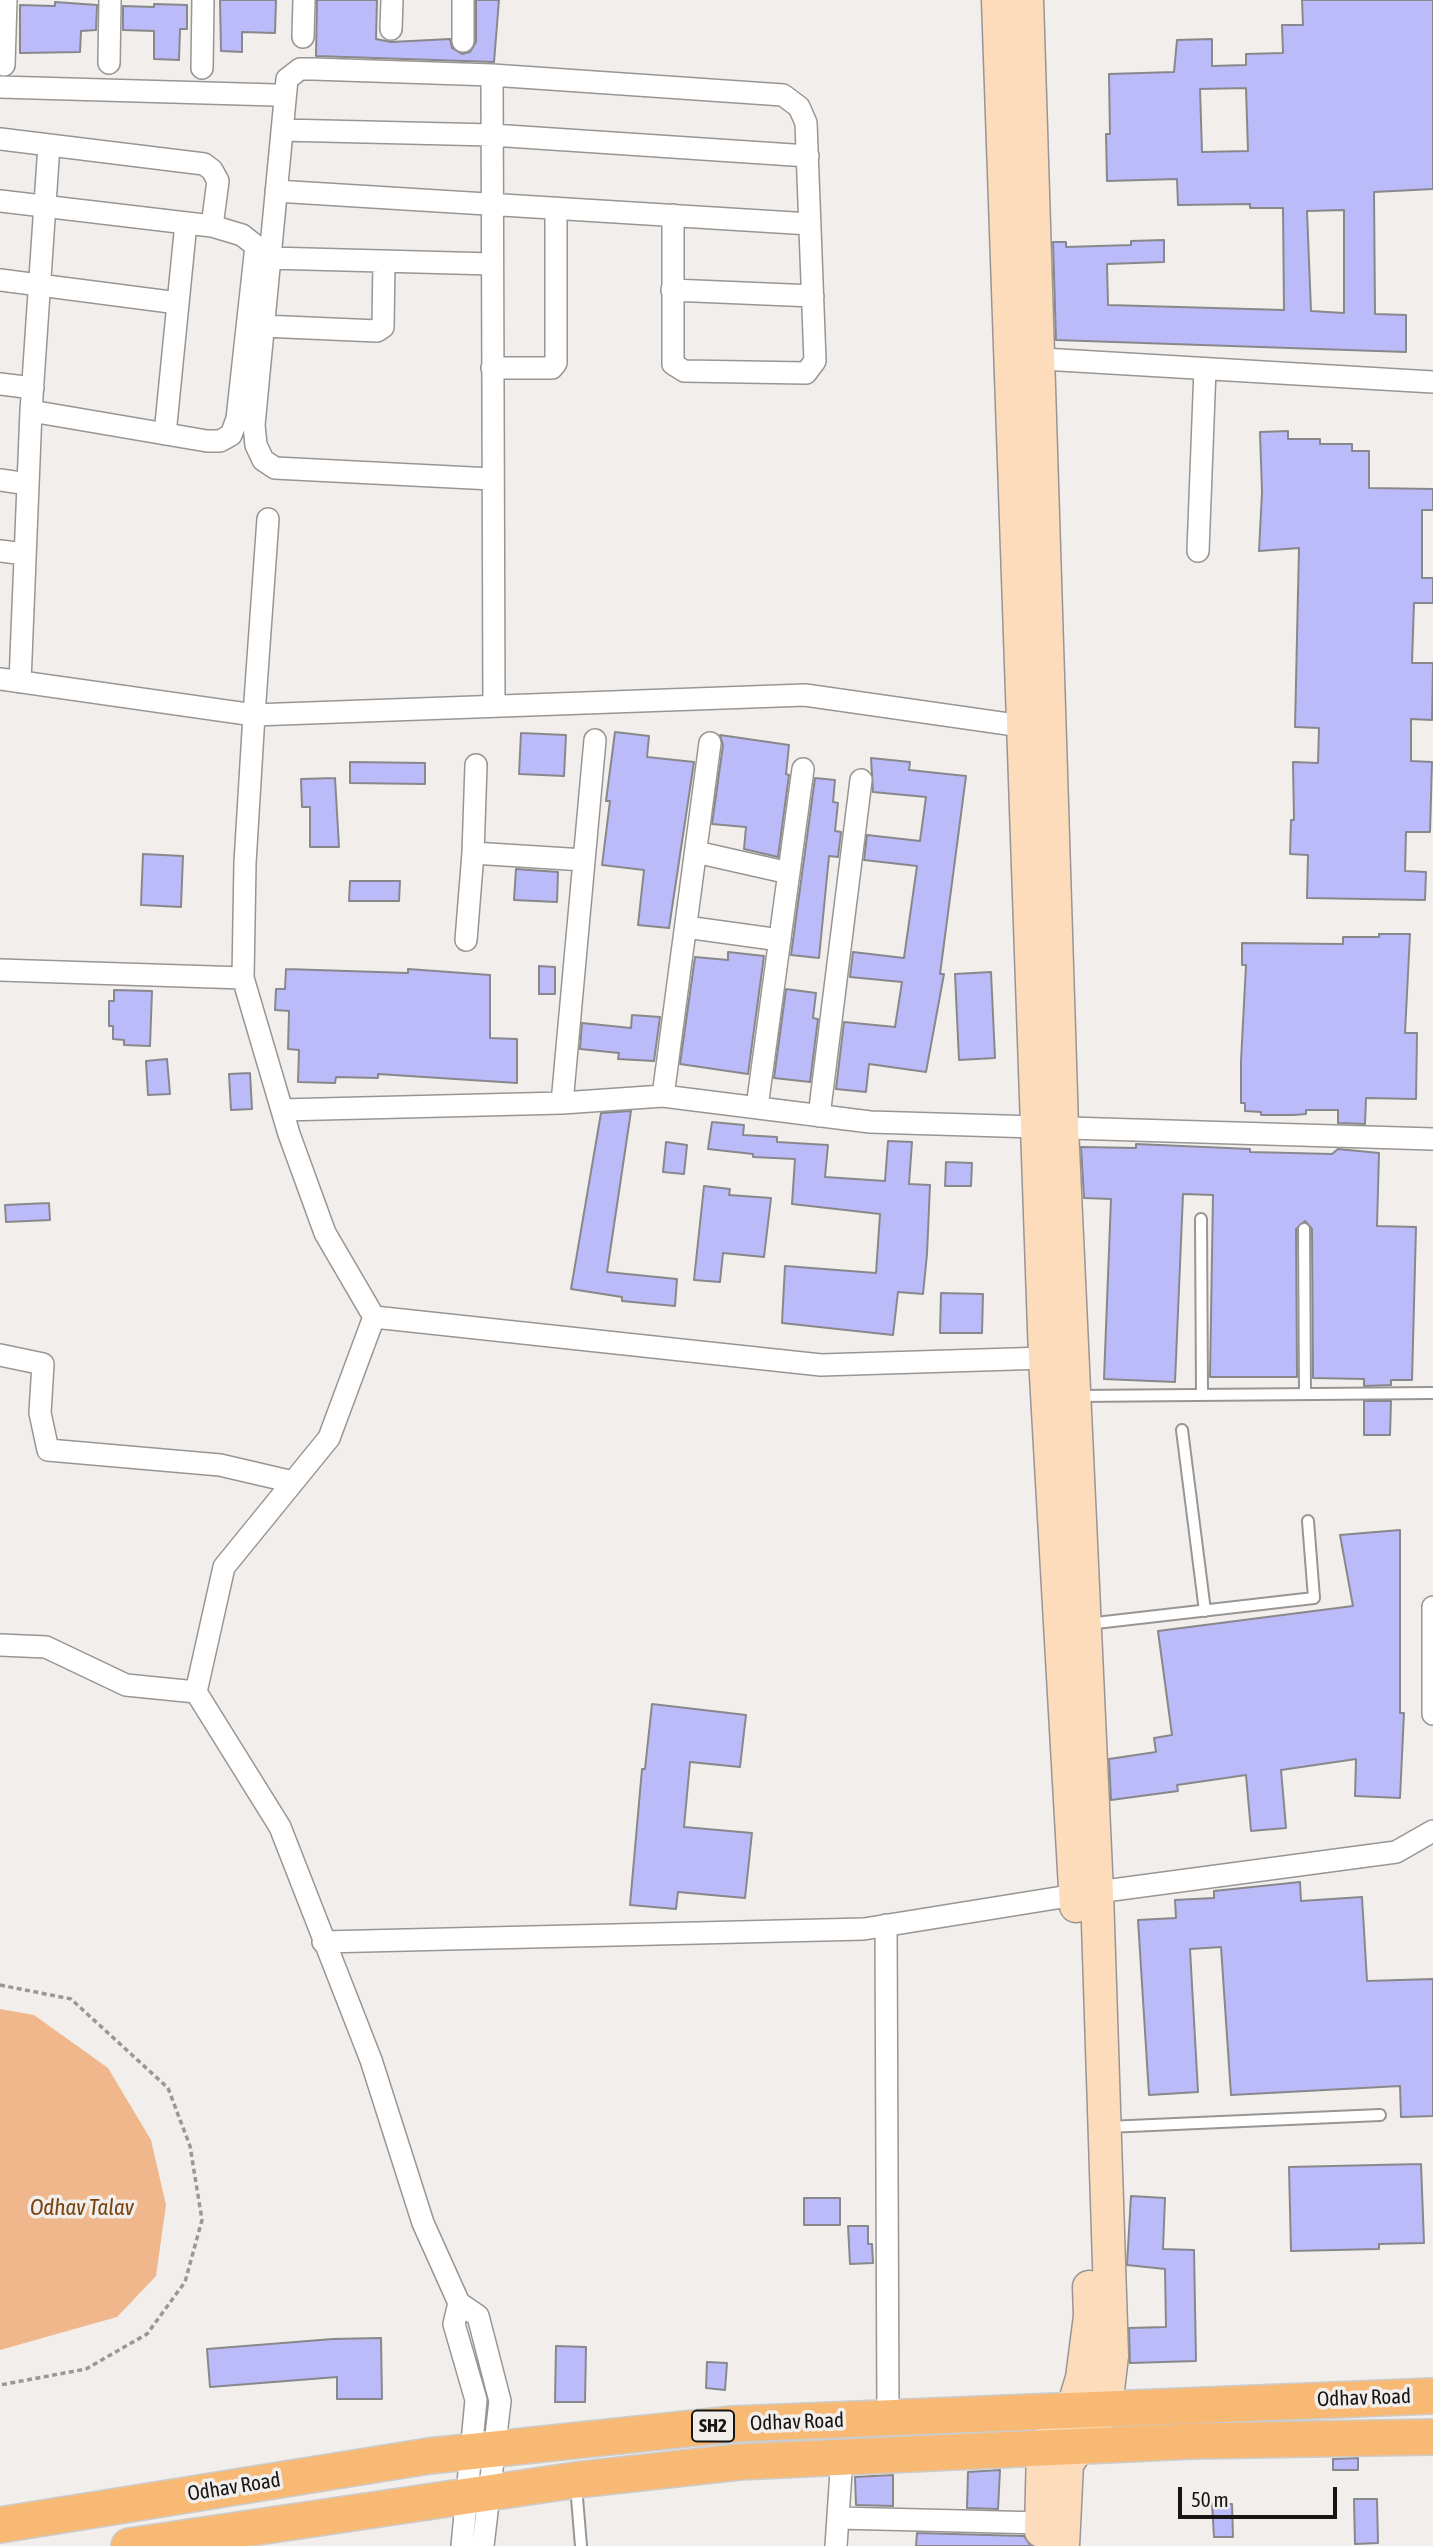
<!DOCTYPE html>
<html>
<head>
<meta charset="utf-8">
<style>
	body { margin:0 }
	#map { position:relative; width:1433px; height:2546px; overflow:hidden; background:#f2eeeb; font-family:"Asap Condensed",sans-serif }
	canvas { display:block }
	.scale { position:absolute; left:1178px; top:2487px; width:159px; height:32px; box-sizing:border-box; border:4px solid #171615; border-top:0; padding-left:9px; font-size:21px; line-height:24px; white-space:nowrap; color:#171615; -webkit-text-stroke:5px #f2eeeb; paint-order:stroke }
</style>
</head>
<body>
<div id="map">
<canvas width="1433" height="2546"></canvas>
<div class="scale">50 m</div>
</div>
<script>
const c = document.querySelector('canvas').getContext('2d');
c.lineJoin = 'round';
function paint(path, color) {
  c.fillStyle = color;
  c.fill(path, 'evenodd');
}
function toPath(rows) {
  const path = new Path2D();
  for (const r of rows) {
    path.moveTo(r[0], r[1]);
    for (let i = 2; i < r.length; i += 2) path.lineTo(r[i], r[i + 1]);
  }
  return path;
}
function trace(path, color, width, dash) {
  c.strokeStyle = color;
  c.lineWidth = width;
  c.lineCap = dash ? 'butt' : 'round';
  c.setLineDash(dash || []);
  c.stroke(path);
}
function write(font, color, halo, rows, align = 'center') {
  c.font = font + ' "Asap Condensed",sans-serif';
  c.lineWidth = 7;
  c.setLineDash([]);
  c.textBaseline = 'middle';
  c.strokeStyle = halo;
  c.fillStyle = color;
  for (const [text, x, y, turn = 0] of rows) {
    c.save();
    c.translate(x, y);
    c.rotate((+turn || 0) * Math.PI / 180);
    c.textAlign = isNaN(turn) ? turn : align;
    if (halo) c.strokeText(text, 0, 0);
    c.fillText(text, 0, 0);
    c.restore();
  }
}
paint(toPath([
	[0,2009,34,2015,108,2068,151,2140,166,2205,156,2276,117,2317,0,2350]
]), '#efb78b');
const building = toPath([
	[220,0,276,0,275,33,242,32,242,52,221,51,220,0],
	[317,0,377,0,376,39,391,42,450,39,452,48,462,54,470,52,476,42,476,0,499,0,494,62,316,56,317,0],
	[1302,0,1433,0,1433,189,1374,192,1375,314,1406,315,1406,352,1056,340,1053,242,1066,242,1066,247,1131,245,1131,241,1164,240,1164,262,1107,264,1108,305,1284,310,1283,208,1250,208,1250,204,1178,205,1177,179,1107,181,1106,134,1110,134,1109,74,1174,72,1177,40,1212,39,1212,66,1246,65,1246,54,1283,53,1282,25,1303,25,1302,0],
	[1246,88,1248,151,1202,152,1200,89,1246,88],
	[1344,210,1344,313,1311,311,1307,211,1344,210],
	[55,2,97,5,96,30,81,31,80,52,20,53,20,5,55,6,55,2],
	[154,4,187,5,187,29,180,29,179,60,154,59,154,31,123,30,123,6,154,7,154,4],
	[1288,431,1288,439,1320,439,1320,444,1352,444,1352,451,1369,451,1369,488,1433,489,1433,510,1422,510,1422,578,1433,578,1433,603,1414,603,1412,663,1433,663,1432,720,1411,719,1411,761,1432,762,1430,832,1406,832,1405,871,1426,872,1425,900,1307,898,1308,855,1290,854,1291,820,1294,820,1293,762,1318,763,1319,728,1295,727,1299,548,1259,551,1262,492,1260,432,1288,431],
	[615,732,649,736,647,757,694,762,669,928,638,925,644,870,602,865,610,801,606,801,615,732],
	[521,733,566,735,564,776,519,774,521,733],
	[720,735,789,745,786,774,789,775,778,857,744,849,746,827,712,824,723,745,720,735],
	[871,758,910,762,909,770,966,776,940,974,944,974,926,1072,869,1064,866,1092,836,1089,844,1022,895,1027,902,982,850,977,853,952,904,958,917,866,864,860,867,835,920,841,926,797,873,792,871,758],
	[350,762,425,763,425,784,350,783,350,762],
	[335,778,339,847,310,847,310,807,302,807,301,779,335,778],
	[815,778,835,780,833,802,838,803,835,831,841,832,838,857,829,856,819,958,791,955,815,778],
	[143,854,183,856,181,907,141,905,143,854],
	[516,869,558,872,557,902,514,900,516,869],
	[350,881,400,881,399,901,349,901,350,881],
	[1379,934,1410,934,1405,1033,1417,1033,1416,1099,1366,1098,1365,1124,1338,1123,1338,1110,1306,1110,1306,1114,1293,1115,1261,1115,1261,1112,1245,1111,1245,1103,1241,1103,1241,1061,1246,965,1242,965,1242,943,1343,944,1343,937,1379,937,1379,934],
	[728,952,764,956,748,1074,680,1064,695,957,728,960,728,952],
	[539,966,555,967,555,994,539,994,539,966],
	[286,969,408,973,408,969,490,975,490,1038,517,1039,517,1083,378,1074,378,1078,336,1077,335,1083,298,1082,299,1050,288,1049,289,1011,275,1010,276,989,285,989,286,969],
	[991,972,995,1058,959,1060,955,974,991,972],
	[786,989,816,993,813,1018,818,1019,810,1082,774,1078,786,989],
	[114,990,152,991,150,1046,124,1045,124,1040,113,1039,113,1026,109,1026,109,1001,114,1001,114,990],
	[632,1015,660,1017,654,1061,618,1059,619,1053,580,1049,582,1023,631,1028,632,1015],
	[167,1059,170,1094,148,1095,146,1061,167,1059],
	[250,1073,252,1109,231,1110,229,1074,250,1073],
	[631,1111,607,1272,677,1279,675,1306,622,1301,622,1297,571,1289,601,1113,631,1111],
	[712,1122,744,1125,743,1135,777,1137,777,1142,828,1145,825,1177,885,1181,888,1141,912,1142,909,1184,930,1185,927,1254,923,1294,898,1292,893,1335,782,1323,785,1266,876,1273,880,1214,792,1204,795,1159,753,1157,753,1154,708,1149,712,1122],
	[666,1142,687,1145,684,1174,663,1172,666,1142],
	[1136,1144,1250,1149,1250,1152,1332,1154,1338,1149,1379,1153,1377,1226,1416,1227,1412,1380,1391,1380,1391,1385,1364,1386,1364,1379,1313,1378,1312,1229,1305,1221,1296,1229,1297,1377,1210,1377,1213,1195,1183,1194,1175,1382,1104,1379,1111,1199,1084,1198,1081,1147,1136,1148,1136,1144],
	[946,1162,972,1163,971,1186,945,1186,946,1162],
	[704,1186,730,1189,729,1195,771,1198,764,1257,723,1253,720,1282,694,1280,704,1186],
	[49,1203,50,1220,6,1222,5,1205,49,1203],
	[941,1293,983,1294,982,1333,940,1333,941,1293],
	[1364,1401,1391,1401,1390,1435,1364,1435,1364,1401],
	[1400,1530,1400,1713,1404,1713,1400,1798,1355,1796,1356,1759,1281,1770,1286,1828,1251,1831,1246,1775,1177,1785,1178,1791,1111,1800,1109,1759,1156,1752,1154,1738,1172,1735,1158,1631,1353,1606,1340,1535,1400,1530],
	[652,1704,746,1715,740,1767,690,1762,684,1827,752,1833,745,1898,678,1892,676,1909,630,1905,642,1769,645,1769,652,1704],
	[1300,1882,1301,1901,1362,1897,1367,1981,1433,1979,1433,2116,1401,2117,1400,2086,1231,2095,1221,1947,1190,1949,1198,2092,1149,2095,1138,1920,1176,1918,1175,1900,1214,1898,1214,1891,1300,1882],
	[1421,2164,1424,2243,1379,2244,1379,2249,1291,2251,1289,2167,1421,2164],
	[1131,2196,1165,2198,1163,2249,1194,2250,1196,2361,1130,2363,1129,2328,1166,2327,1165,2269,1127,2265,1131,2196],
	[804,2198,840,2198,840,2225,804,2225,804,2198],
	[848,2226,868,2226,868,2244,872,2244,873,2263,850,2264,848,2226],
	[381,2338,382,2399,337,2399,337,2377,210,2387,207,2349,333,2339,381,2338],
	[556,2346,586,2347,585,2402,555,2402,556,2346],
	[707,2362,727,2363,725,2390,706,2388,707,2362],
	[1358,2458,1358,2470,1333,2470,1333,2459,1358,2458],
	[1000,2470,998,2509,967,2508,968,2472,1000,2470],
	[893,2475,893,2506,856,2505,855,2477,893,2475],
	[1354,2499,1377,2499,1378,2543,1355,2544,1354,2499],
	[1212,2504,1232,2504,1233,2537,1214,2537,1212,2504],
	[917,2533,1024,2536,1031,2546,916,2546,917,2533]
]);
paint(building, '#bcbbf9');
trace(building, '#88888c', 2);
const lane = toPath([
	[1201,1219,1202,1394],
	[1304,1229,1305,1393],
	[1076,1396,1433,1393],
	[1182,1430,1205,1611],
	[1087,1624,1314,1598,1308,1521],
	[1107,2127,1380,2115],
	[576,2486,581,2546]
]);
const street = toPath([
	[391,29,392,0],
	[303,37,304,0],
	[463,41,463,0],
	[109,63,110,0],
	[4,65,6,0],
	[202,68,203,0],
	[492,75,494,706],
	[0,87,275,95],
	[282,130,492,135,808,156],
	[0,139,204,164,212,170,218,181,212,226],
	[276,191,810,224],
	[0,201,212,226,242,235,256,246,237,419,231,435,220,441,207,441,31,411],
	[270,258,492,264],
	[0,280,178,303],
	[672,290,813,296],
	[263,326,377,331,383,327,384,261],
	[1026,358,1433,382],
	[492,368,552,368,556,363,556,208],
	[0,384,33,388],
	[165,434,186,223],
	[492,479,275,468,263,460,256,445,254,425,287,79,300,69,313,69,492,75,783,95,799,107,806,123,815,361,806,373,684,371,673,364,673,215],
	[0,480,28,484],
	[0,551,25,554],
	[1198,551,1205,369],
	[0,679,254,715,268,519],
	[20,682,31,411,49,145],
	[476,765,473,853,584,860],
	[696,852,789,873],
	[686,927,780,940],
	[466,940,473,853],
	[0,970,243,978],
	[663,1096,710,743],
	[562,1103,595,740],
	[757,1107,803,769],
	[282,1110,562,1103,663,1096,870,1122,1433,1139],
	[819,1116,861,780],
	[374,1317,325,1233,289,1134,243,978,245,863,254,715,805,695,1022,726],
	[0,1355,43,1364,40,1413,48,1450,220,1465,293,1482],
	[1433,1607,1433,1714],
	[0,1645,46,1647,126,1685,196,1692],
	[886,1925,888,2418],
	[323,1942,864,1929,1075,1895,1396,1852,1433,1831],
	[459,2303,454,2324,476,2400,462,2546],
	[839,2518,1041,2523],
	[483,2546,500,2401,478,2316,459,2303,423,2223,371,2060,280,1827,196,1692,224,1567,329,1438,374,1317,821,1365,1045,1358],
	[836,2546,842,2457]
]);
const secondary = toPath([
	[998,0,1045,1358,1076,1906],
	[1027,0,1062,1127,1097,1893,1112,2356,1106,2407,1067,2464,1063,2546],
	[1041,2531,1043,2448,1072,2411,1082,2378,1090,2316,1089,2287]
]);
const primary = toPath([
	[0,2525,429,2456,733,2424,1433,2396],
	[129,2546,576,2480,739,2462,1193,2441,1433,2437]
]);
trace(lane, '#999592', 14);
trace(street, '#999592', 24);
trace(secondary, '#999592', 35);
trace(primary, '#ccc', 38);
trace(toPath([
	[0,1985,71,1999,168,2088,190,2146,202,2220,185,2282,147,2334,86,2369,0,2385]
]), '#9a9795', 3.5, [5, 3.5]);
trace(lane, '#fff', 10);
trace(street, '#fff', 21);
trace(secondary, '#fcdcba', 32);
trace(primary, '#f8b975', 35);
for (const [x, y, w] of [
	[713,2426,42]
]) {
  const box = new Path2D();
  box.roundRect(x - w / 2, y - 15.5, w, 31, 5);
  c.fillStyle = '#f2eeeb';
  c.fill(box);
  trace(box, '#171615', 2);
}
write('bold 19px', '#171615', null, [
	["SH2",713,2426]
]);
write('21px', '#171615', '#f2eeeb', [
	["Odhav Road",1364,2398,-2],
	["Odhav Road",797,2422,-2],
	["Odhav Road",234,2487,-9]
]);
write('italic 23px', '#784412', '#f2eeeb', [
	["Odhav Talav",82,2208]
]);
</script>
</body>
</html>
